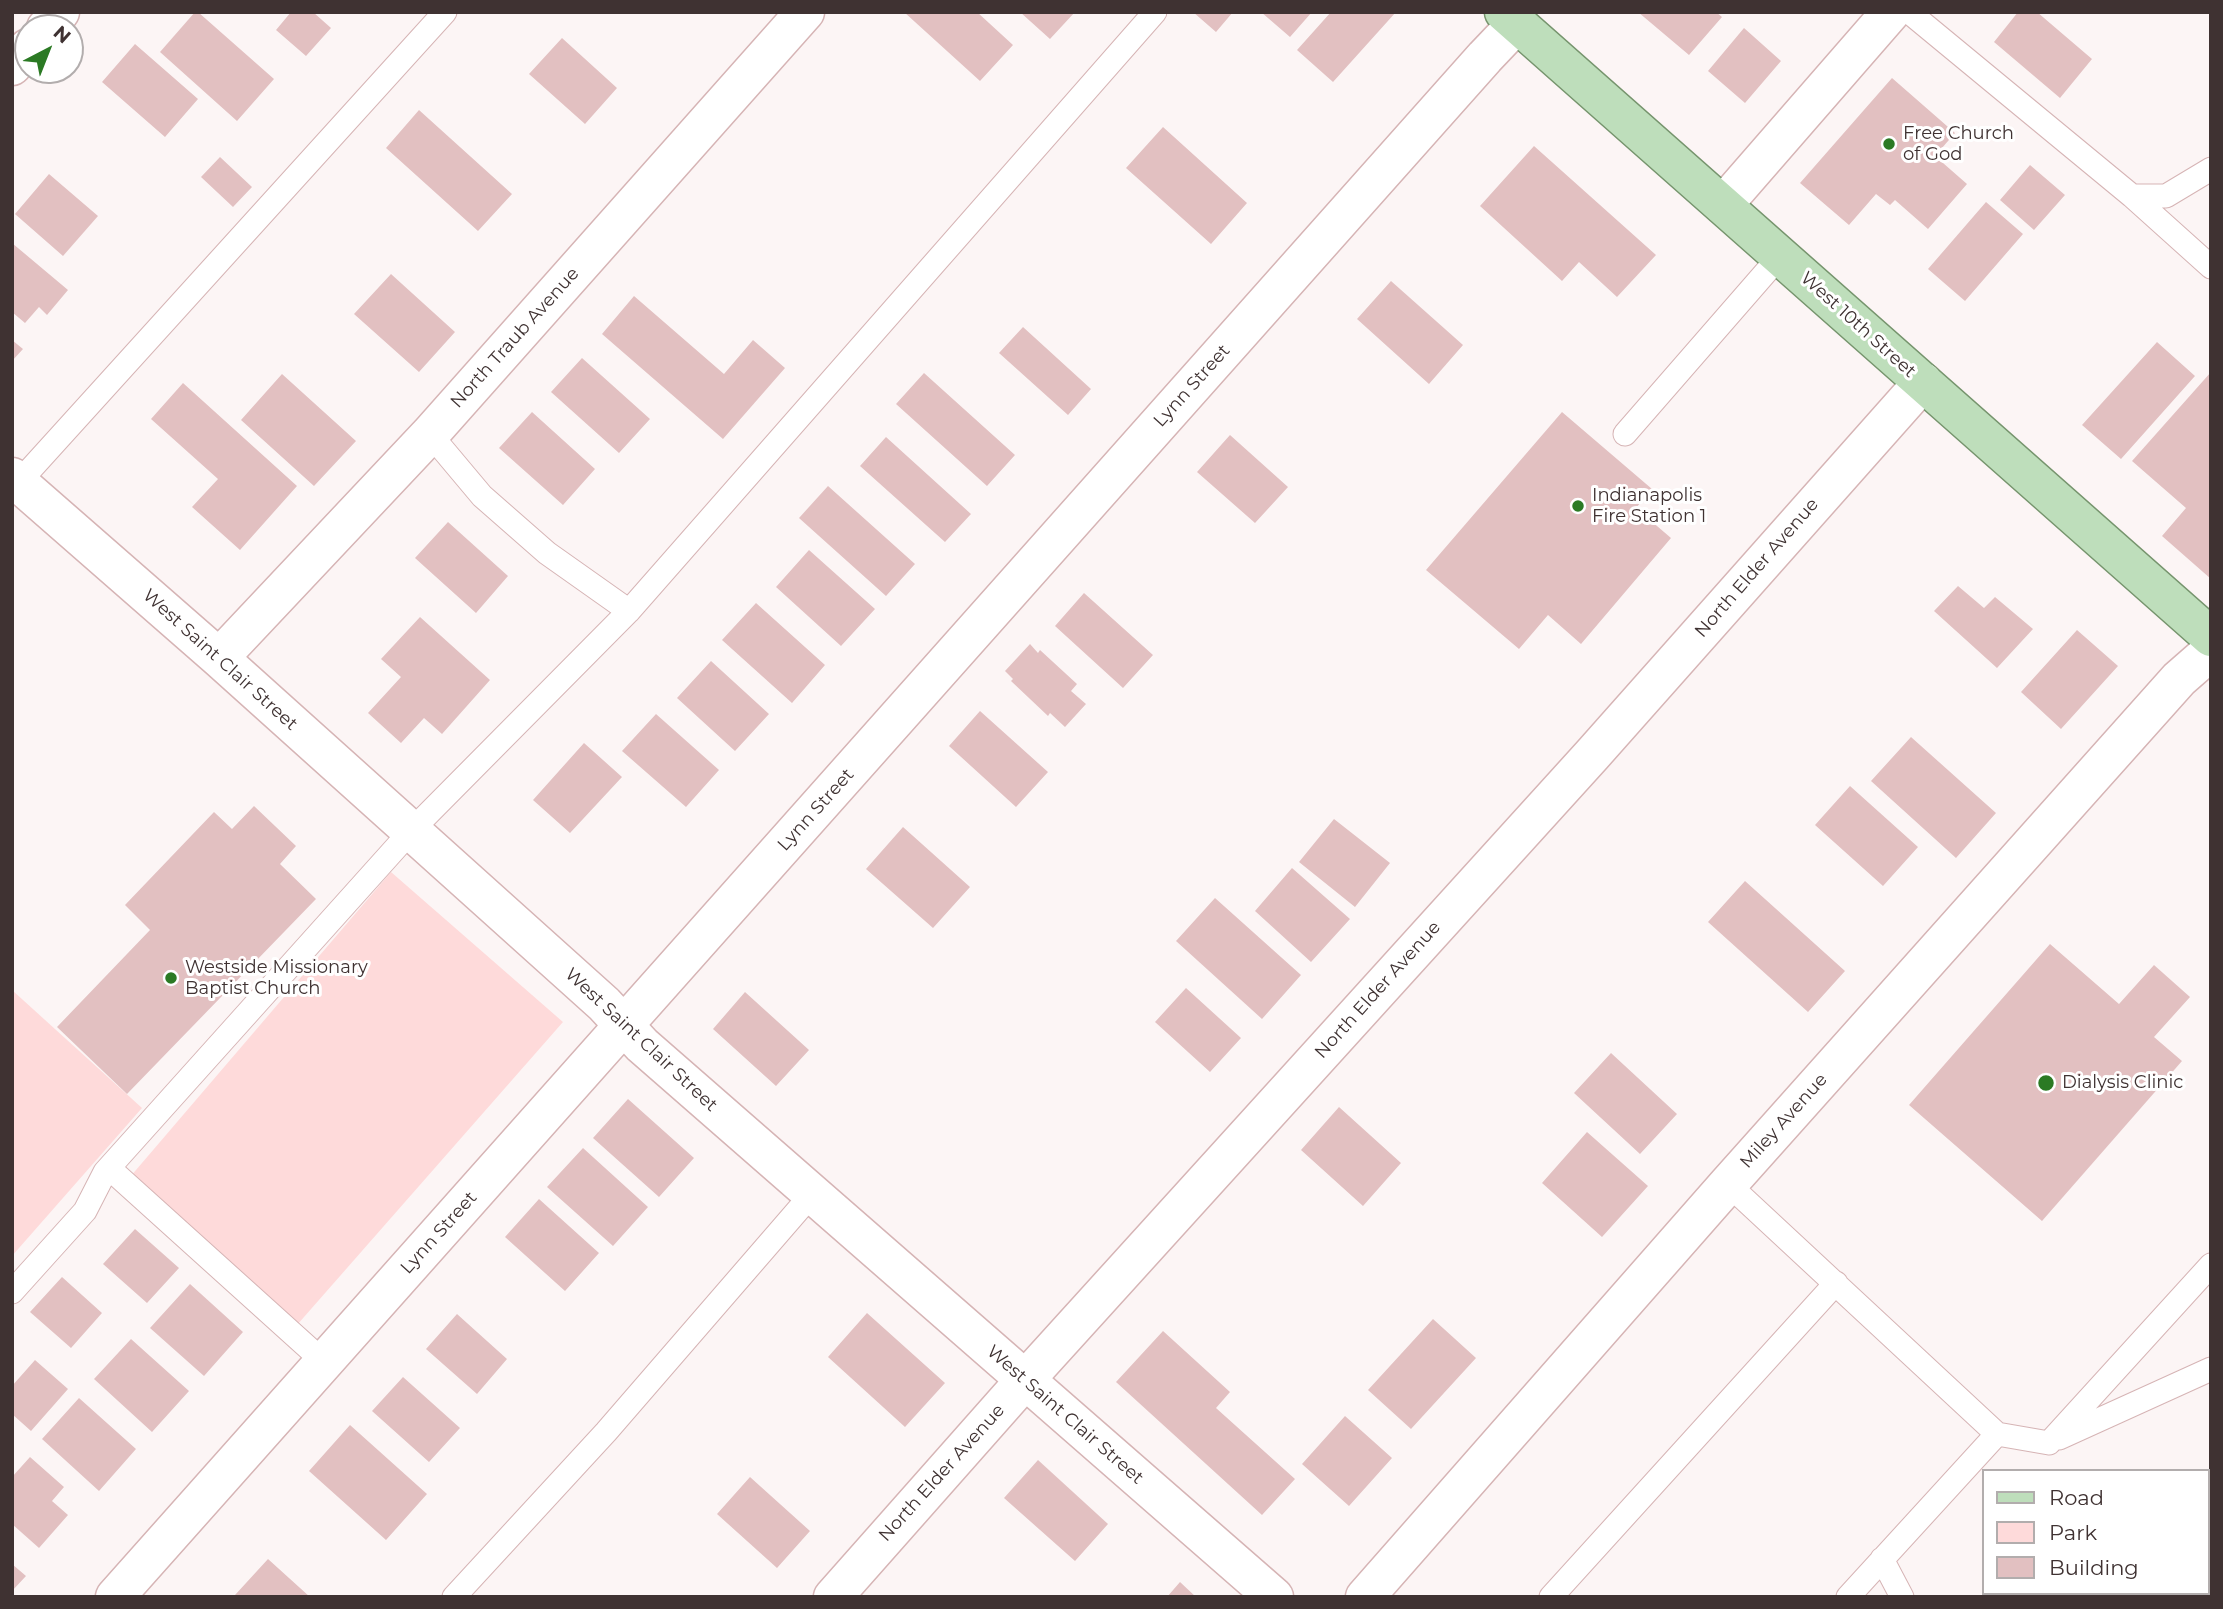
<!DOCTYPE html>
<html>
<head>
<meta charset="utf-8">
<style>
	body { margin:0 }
	#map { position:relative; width:2223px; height:1609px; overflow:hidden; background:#fcf5f5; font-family:Montserrat,sans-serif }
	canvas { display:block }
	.frame { position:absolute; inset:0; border:14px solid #3f3232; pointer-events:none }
	.legend { position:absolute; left:1982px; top:1469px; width:228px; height:126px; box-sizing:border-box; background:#fff; border:2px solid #b2adad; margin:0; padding:9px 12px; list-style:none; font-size:21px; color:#3f3232 }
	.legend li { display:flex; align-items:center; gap:14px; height:35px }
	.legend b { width:35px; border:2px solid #b2adad }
	.north { position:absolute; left:14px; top:14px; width:70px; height:70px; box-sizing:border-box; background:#fff; border:2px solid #b2adad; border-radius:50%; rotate:42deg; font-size:19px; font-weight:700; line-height:28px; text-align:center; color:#3f3232 }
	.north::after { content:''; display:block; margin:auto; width:24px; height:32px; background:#2b7a24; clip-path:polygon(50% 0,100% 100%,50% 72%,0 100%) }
</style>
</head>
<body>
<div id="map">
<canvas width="2223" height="1609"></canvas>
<div class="frame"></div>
<ul class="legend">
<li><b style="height:9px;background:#bedebb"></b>Road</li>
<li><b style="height:19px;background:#fedada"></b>Park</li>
<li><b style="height:19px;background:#e2c0c1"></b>Building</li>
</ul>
<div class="north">N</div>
</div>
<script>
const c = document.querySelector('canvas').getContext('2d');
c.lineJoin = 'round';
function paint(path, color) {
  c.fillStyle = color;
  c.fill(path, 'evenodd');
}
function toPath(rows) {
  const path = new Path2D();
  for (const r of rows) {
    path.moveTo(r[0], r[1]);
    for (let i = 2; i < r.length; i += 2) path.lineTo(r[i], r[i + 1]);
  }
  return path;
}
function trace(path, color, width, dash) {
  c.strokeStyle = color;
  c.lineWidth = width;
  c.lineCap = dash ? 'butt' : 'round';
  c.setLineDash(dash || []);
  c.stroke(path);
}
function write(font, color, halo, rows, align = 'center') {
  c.font = font + ' Montserrat,sans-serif';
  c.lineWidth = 6;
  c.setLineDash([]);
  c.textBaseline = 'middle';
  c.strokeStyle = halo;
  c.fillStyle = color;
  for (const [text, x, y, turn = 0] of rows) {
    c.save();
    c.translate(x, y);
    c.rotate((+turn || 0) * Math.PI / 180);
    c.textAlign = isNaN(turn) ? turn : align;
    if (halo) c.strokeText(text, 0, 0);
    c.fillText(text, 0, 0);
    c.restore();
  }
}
paint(toPath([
	[391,872,563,1022,297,1325,130,1177],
	[12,990,142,1108,12,1256]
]), '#fedada');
paint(toPath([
	[195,12,198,12,274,79,237,121,160,52],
	[291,12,313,12,331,28,306,56,276,30],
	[904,12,977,12,1013,45,980,81],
	[1020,12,1075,12,1050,39],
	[1193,12,1233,12,1216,32],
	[1261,12,1312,12,1290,37],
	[1331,12,1396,12,1333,82,1297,50],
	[1638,12,1716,12,1722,17,1689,55],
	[2018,12,2037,12,2092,59,2060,98,1994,42],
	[1744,28,1781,61,1745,103,1708,71],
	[562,38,617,88,585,124,529,74],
	[135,44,198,99,165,137,102,82],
	[1892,78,1955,133,1935,156,1967,184,1928,229,1895,200,1890,205,1876,194,1849,225,1800,183],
	[419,110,512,194,478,231,386,148],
	[1163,127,1247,203,1211,244,1126,168],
	[1534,146,1656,255,1617,297,1579,262,1562,281,1480,206],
	[220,157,252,187,233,207,201,177],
	[2030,165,2065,195,2034,230,2000,200],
	[49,174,98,216,63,256,15,214],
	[1986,202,2023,234,1965,301,1928,269],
	[12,243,68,290,47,315,39,307,25,323,12,312],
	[391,274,455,332,419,372,354,314],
	[1391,281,1463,345,1429,384,1357,319],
	[634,296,724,374,753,340,785,368,723,439,602,334],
	[1023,327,1091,389,1068,415,999,353],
	[12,340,23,349,12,361],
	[2157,342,2195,376,2121,459,2082,425],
	[582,358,650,419,619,453,551,392],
	[2211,372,2211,579,2162,536,2186,508,2132,461],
	[924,373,1015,455,987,486,896,404],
	[282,374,356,441,314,486,241,420],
	[183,383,297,486,240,550,192,507,218,479,151,419],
	[532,412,595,469,563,505,499,448],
	[1562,412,1652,489,1636,508,1671,538,1581,644,1548,615,1519,649,1426,570],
	[1230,435,1288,487,1255,523,1197,472],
	[886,437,971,514,945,542,860,466],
	[828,486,915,564,886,596,799,518],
	[448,522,508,576,476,613,415,558],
	[809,550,875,609,841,646,776,587],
	[1958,586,1984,608,1995,597,2033,629,1997,668,1934,611],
	[1084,593,1153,655,1123,688,1055,626],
	[756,603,825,665,792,703,722,640],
	[420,617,490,680,442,734,424,718,401,743,368,713,401,677,381,659],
	[2077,630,2118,666,2061,729,2021,692],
	[1030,644,1038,653,1040,650,1077,684,1071,691,1086,704,1065,727,1050,713,1048,716,1011,681,1013,679,1005,671],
	[711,661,769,714,735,751,677,698],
	[980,711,1048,772,1016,807,949,746],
	[656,714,719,770,686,807,622,751],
	[1911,737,1996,813,1956,858,1871,781],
	[584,743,622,777,570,833,533,800],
	[1850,786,1918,847,1883,886,1815,825],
	[254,806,296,846,280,864,316,899,127,1094,57,1027,150,930,125,905,214,812,232,829],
	[1334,819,1390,863,1355,907,1299,862],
	[903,827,970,887,933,928,866,869],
	[1292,868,1350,919,1311,962,1255,911],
	[1745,881,1845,971,1808,1012,1708,922],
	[1215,898,1301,975,1262,1019,1176,941],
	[2050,944,2119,1004,2154,965,2190,997,2154,1037,2182,1061,2042,1221,1909,1105],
	[1186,988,1241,1038,1210,1072,1155,1022],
	[745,992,809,1050,776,1086,713,1029],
	[1611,1053,1677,1114,1640,1154,1574,1093],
	[628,1099,694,1158,659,1197,593,1138],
	[1339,1107,1401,1163,1363,1206,1301,1150],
	[1587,1132,1648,1186,1602,1237,1542,1183],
	[583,1148,648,1207,613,1246,547,1187],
	[539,1199,599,1253,565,1291,505,1237],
	[135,1229,179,1268,147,1303,103,1264],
	[62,1277,102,1313,71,1348,30,1312],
	[190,1284,243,1332,204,1376,150,1328],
	[867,1313,945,1383,905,1427,828,1357],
	[457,1314,507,1359,477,1394,426,1349],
	[1433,1319,1476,1358,1411,1429,1368,1390],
	[1163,1331,1230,1392,1216,1408,1295,1479,1262,1515,1116,1382],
	[131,1339,189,1391,152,1432,94,1379],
	[35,1360,68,1389,31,1431,12,1414,12,1386],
	[403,1377,460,1428,429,1462,372,1411],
	[79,1398,136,1449,99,1491,42,1439],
	[1345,1416,1392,1458,1349,1506,1302,1464],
	[350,1425,427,1494,386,1540,309,1471],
	[30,1457,64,1487,52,1501,68,1515,39,1548,12,1524,12,1477],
	[1038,1460,1108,1524,1075,1561,1004,1498],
	[2211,1472,2211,1587,2207,1589,2207,1474],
	[750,1477,810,1531,777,1568,717,1514],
	[268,1559,310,1597,235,1595],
	[12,1564,26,1576,12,1591],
	[1180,1582,1196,1597,1167,1597],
	[2017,1593,2197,1593,2189,1597,2019,1597]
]), '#e2c0c1');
const lane = toPath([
	[1909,12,2132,196,2166,196,2211,169],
	[2132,196,2211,267],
	[430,434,482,496,547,553,629,611],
	[1625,434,1780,256],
	[14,492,19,482,445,12],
	[109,1168,324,1362],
	[1728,1184,1997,1434,2049,1443,2211,1265],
	[12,1292,85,1211,105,1172,411,831,629,611,1155,12],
	[2059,1438,2211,1369],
	[1882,1559,1902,1597],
	[454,1597,606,1432,812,1194],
	[1551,1597,1836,1283],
	[1848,1597,1997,1434]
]);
const street = toPath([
	[46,28,60,12],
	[12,66,28,48],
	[1723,205,1891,12],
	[12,477,219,658,604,1004,642,1045,1274,1597],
	[219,658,430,434,805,12],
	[115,1597,1485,57,1505,36,1520,26],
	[833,1597,1025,1380,1592,755,1923,382],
	[1365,1597,1728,1184,2179,679,2211,651]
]);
const primary = toPath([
	[1504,12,2211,637]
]);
trace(lane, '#d6b4b5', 25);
trace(street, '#d6b4b5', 41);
trace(primary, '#76946d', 41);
trace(lane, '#fff', 23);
trace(street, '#fff', 38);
trace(primary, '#bedebb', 38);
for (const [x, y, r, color] of [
	[1889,144,7,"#2b7a24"],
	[1578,506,7,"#2b7a24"],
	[171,978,7,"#2b7a24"],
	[2046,1083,9,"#2b7a24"]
]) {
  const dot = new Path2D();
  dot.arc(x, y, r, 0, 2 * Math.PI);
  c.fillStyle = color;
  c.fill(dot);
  trace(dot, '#fff', 2.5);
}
write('18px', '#3f3232', '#fff', [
	["Free Church",1903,134],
	["of God",1903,155],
	["Indianapolis",1592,496],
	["Fire Station 1",1592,517],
	["Westside Missionary",185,968],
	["Baptist Church",185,989],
	["Dialysis Clinic",2062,1083]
], 'left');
write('18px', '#3f3232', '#fff', [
	["West 10th Street",1858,325,42],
	["North Traub Avenue",515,338,-48],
	["Lynn Street",1192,386,-48],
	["North Elder Avenue",1757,568,-49],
	["West Saint Clair Street",220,660,42],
	["Lynn Street",816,810,-48],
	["North Elder Avenue",1378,990,-48],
	["West Saint Clair Street",641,1040,43],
	["Miley Avenue",1784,1121,-48],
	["Lynn Street",439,1233,-48],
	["West Saint Clair Street",1065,1415,41],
	["North Elder Avenue",942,1473,-48]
]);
</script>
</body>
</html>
